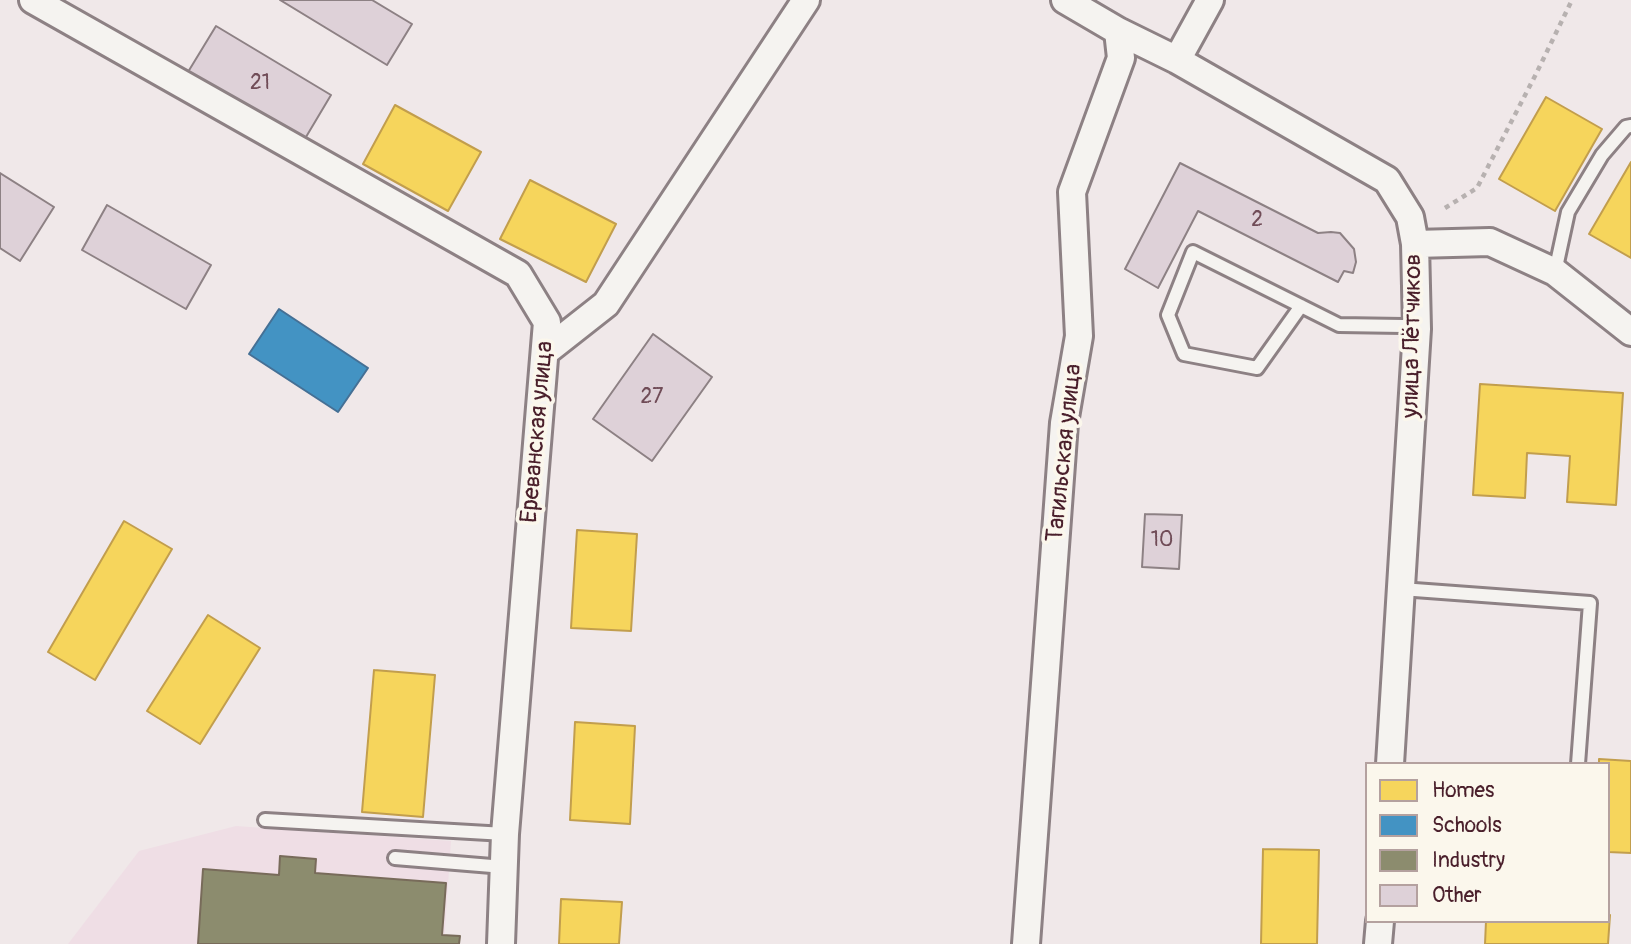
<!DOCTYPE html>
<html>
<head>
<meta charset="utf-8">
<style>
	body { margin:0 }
	#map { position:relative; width:1631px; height:944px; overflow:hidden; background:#f0e8e9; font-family:Pangolin,sans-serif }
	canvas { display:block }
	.legend { position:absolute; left:1365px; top:762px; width:245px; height:161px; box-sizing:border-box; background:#fbf7ec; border:2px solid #b4a19f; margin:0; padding:9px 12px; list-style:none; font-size:21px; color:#4a1f2b }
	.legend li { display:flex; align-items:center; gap:14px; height:35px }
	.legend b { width:35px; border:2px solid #b4a19f }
</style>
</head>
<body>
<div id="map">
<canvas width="1631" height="944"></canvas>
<ul class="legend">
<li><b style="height:19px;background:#f6d55c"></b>Homes</li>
<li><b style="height:19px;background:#4393c3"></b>Schools</li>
<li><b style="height:19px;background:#8c8c6e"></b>Industry</li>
<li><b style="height:19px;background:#ded1d8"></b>Other</li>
</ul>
</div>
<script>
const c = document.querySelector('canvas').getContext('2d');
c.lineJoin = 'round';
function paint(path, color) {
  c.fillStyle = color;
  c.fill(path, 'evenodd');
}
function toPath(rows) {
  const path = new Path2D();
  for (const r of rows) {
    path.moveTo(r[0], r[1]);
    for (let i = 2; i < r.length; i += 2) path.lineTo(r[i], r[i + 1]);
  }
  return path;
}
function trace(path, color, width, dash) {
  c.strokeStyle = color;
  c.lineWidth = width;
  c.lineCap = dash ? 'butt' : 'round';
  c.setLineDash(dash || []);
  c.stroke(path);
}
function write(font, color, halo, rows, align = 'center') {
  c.font = font + ' Pangolin,sans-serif';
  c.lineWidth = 7;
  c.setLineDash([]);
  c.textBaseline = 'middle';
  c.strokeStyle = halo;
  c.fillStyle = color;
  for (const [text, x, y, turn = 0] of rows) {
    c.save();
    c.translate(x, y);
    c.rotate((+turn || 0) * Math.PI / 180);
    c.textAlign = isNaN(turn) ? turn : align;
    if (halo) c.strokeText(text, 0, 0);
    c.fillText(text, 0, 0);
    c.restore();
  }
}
paint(toPath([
	[236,826,451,841,444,944,68,944,139,851]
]), '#efdee5');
const homes = toPath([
	[1546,97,1602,129,1555,211,1499,179,1546,97],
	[395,105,481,152,448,211,363,164,395,105],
	[1631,162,1631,258,1589,234,1631,162],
	[530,180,616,224,586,282,500,239,530,180],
	[1480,384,1623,393,1616,505,1567,502,1570,456,1527,453,1525,498,1473,495,1480,384],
	[124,521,172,549,95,680,48,652,124,521],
	[577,530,637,534,631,631,571,628,577,530],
	[208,615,260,648,200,744,147,711,208,615],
	[374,670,435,675,423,817,362,812,374,670],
	[575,722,635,726,630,824,570,820,575,722],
	[1599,759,1631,761,1631,853,1608,852,1608,764,1599,764,1599,759],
	[1263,849,1319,850,1317,944,1261,944,1263,849],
	[561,899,622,902,619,944,559,944,561,899],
	[1608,915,1610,915,1608,944,1485,944,1486,921,1608,921,1608,915]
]);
paint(homes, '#f6d55c');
trace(homes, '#c29e4d', 2);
const schools = toPath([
	[279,309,368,368,338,412,249,354,279,309]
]);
paint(schools, '#4393c3');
trace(schools, '#457095', 2);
const industry = toPath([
	[280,856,316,859,315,873,446,883,442,935,460,936,459,944,198,944,203,869,279,875,280,856]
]);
paint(industry, '#8c8c6e');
trace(industry, '#786b5a', 2);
const building = toPath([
	[280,0,372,0,412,24,387,65,280,0],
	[216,26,331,95,303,142,188,72,216,26],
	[1180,163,1318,233,1331,232,1340,233,1354,249,1356,262,1353,273,1344,271,1338,282,1198,211,1158,288,1125,269,1180,163],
	[0,173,54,207,20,261,0,248,0,173],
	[107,205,211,265,186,309,82,250,107,205],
	[653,334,712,377,652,461,593,419,653,334],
	[1145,514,1182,515,1179,569,1142,567,1145,514]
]);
paint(building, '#ded1d8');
trace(building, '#8d8184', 2);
const service = toPath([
	[1555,272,1568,212,1602,155,1626,127,1631,126],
	[1301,306,1257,368,1184,354,1168,315,1193,252,1339,325,1403,326,1417,329],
	[1401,589,1590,603,1578,764],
	[265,820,505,834],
	[395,858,504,867]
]);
const minor = toPath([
	[33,0,518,274,547,322,505,834,501,944],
	[1118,31,1177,60,1387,180,1410,217,1415,244,1417,329,1390,764],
	[1177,60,1210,0],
	[1415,244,1490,242,1555,272,1631,332],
	[545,352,606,304,806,0],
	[1026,944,1064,423,1079,336,1072,192,1121,58,1118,31,1065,0],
	[1378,944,1380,921]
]);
trace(service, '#8d8184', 18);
trace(minor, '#8d8184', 32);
trace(toPath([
	[1445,208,1477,188,1536,74,1572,0]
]), '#b7b1b0', 4.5, [5, 5]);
trace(service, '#f5f3f0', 12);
trace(minor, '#f5f3f0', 26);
write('21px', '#704c57', null, [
	["21",260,84],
	["2",1257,221],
	["27",652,398],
	["10",1162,541]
]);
write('24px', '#4a1f2b', '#fbf7ec', [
	["улица Лётчиков",1413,336,-89],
	["Ереванская улица",538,432,-85],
	["Тагильская улица",1065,453,-84]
]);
</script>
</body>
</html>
